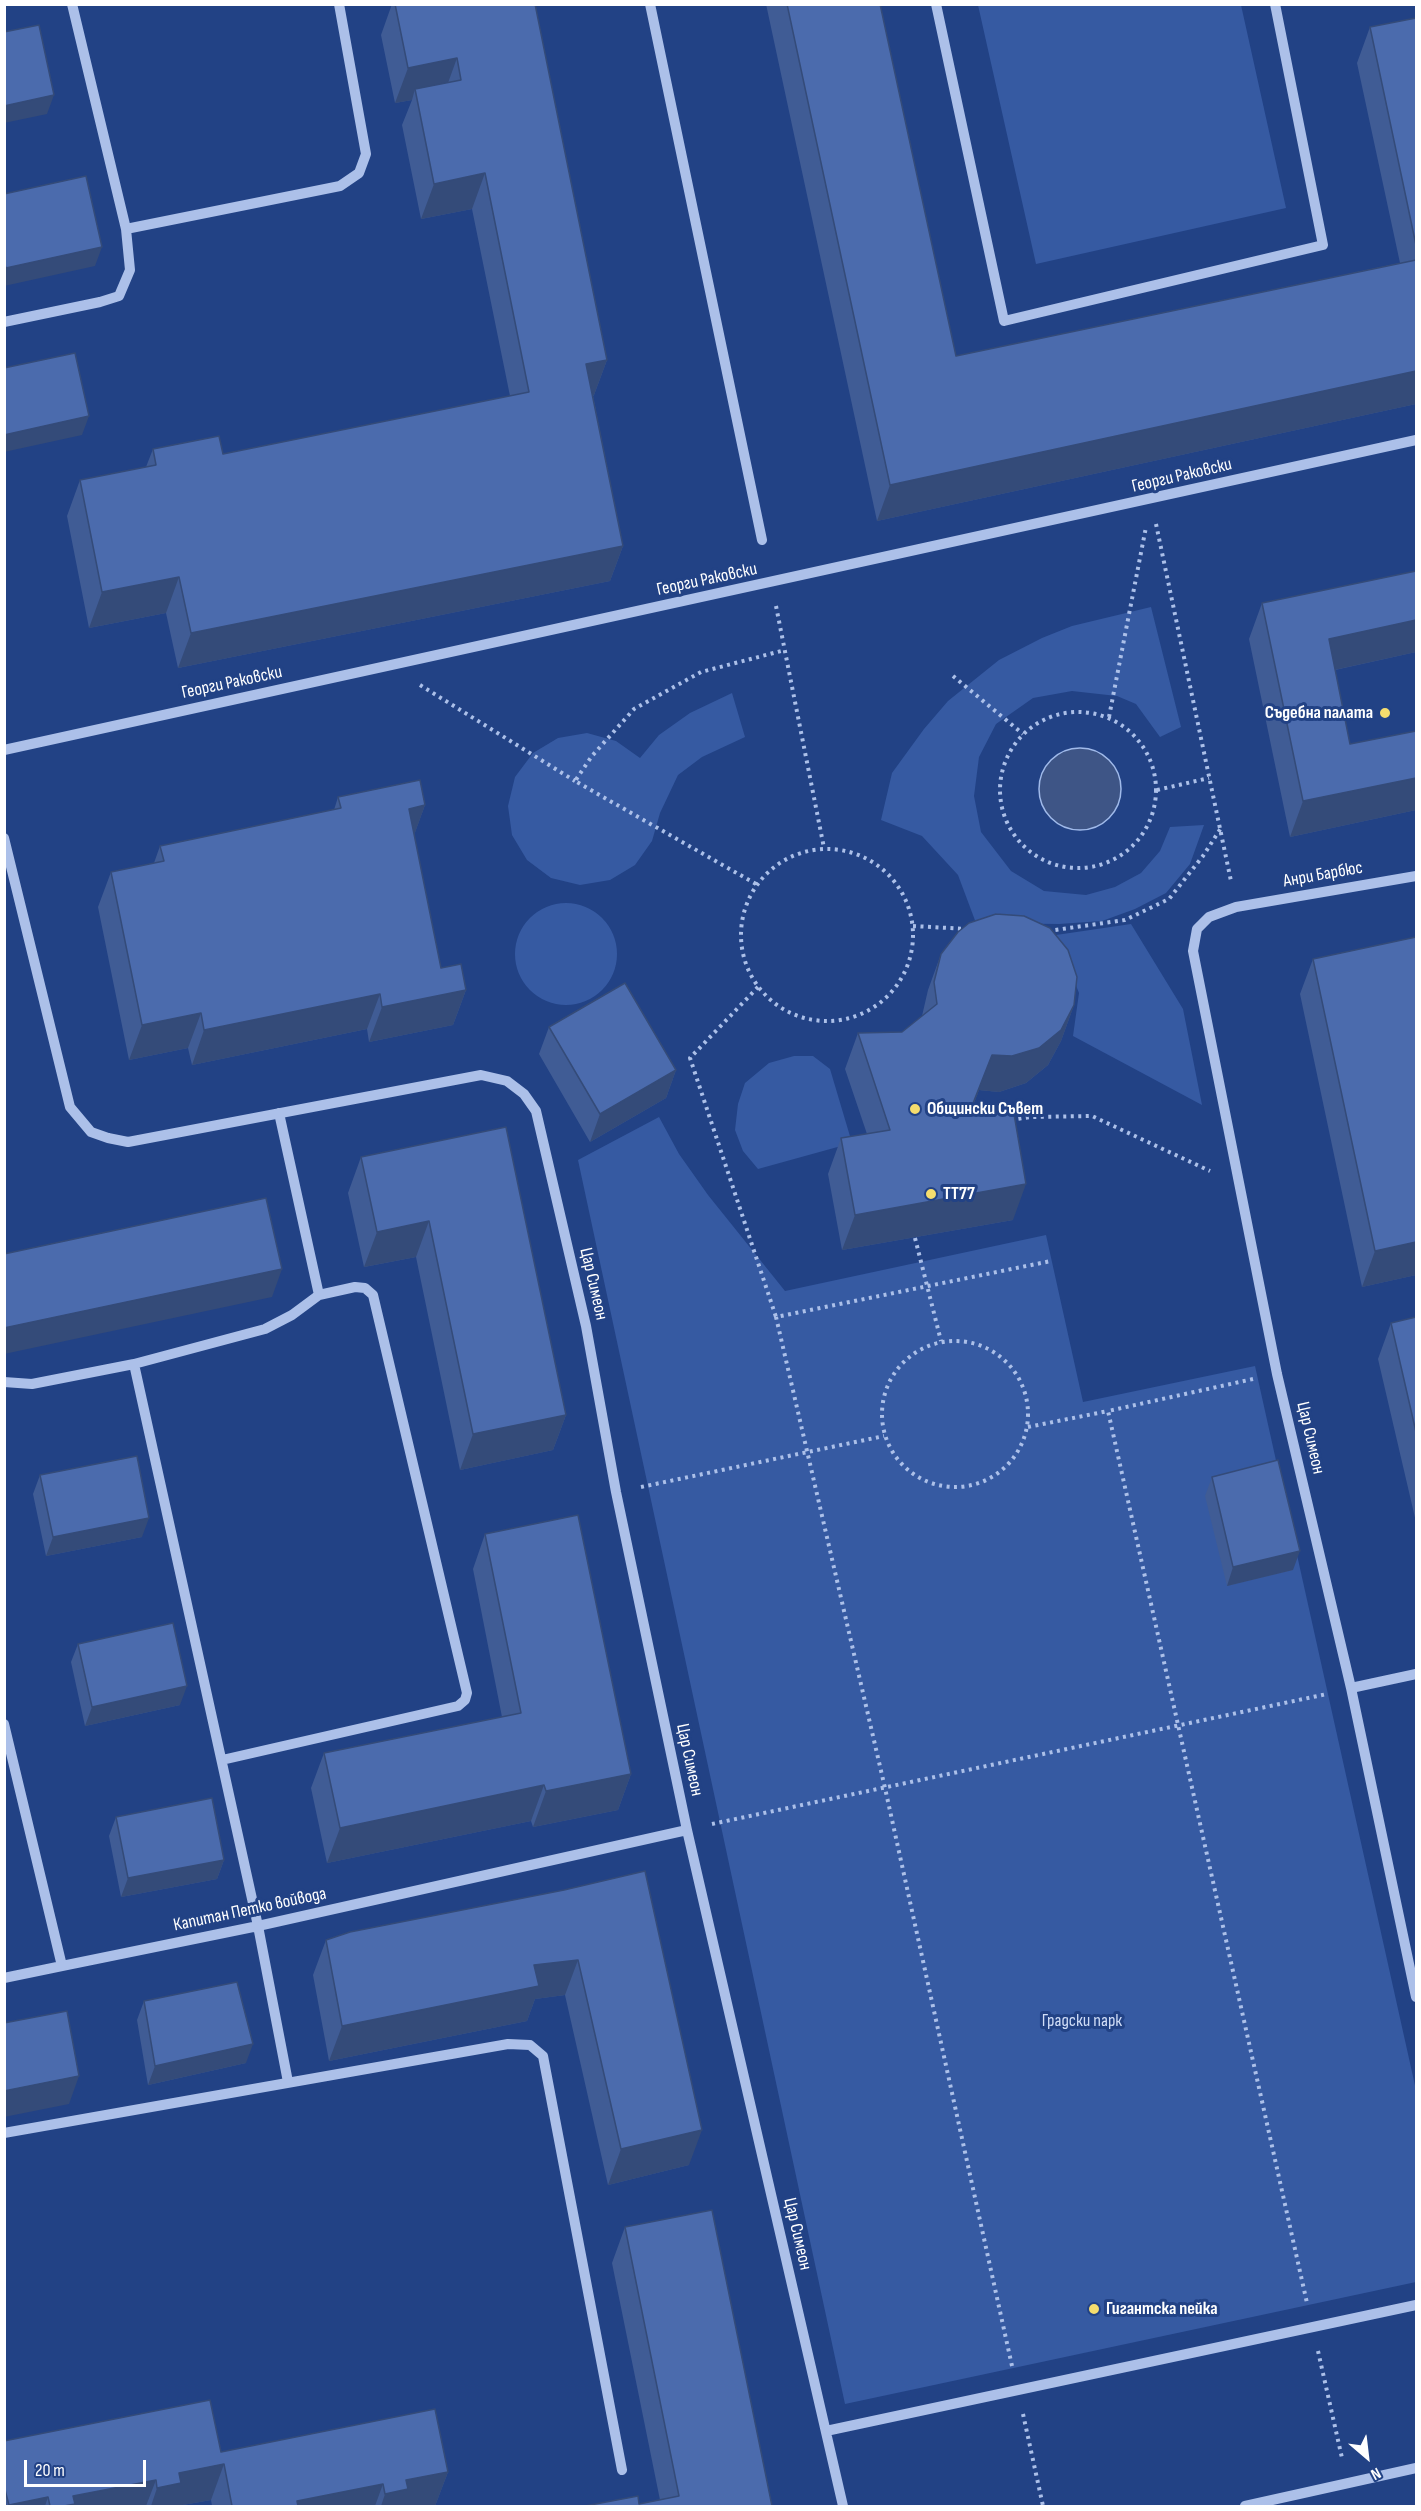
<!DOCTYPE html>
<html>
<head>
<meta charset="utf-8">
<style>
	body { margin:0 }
	#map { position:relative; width:1421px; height:2511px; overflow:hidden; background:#224285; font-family:"Sofia Sans Condensed",sans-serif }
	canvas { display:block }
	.frame { position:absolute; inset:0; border:6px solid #fff; pointer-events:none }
	.north { position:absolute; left:1337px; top:2427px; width:60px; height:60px; -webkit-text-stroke:4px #224285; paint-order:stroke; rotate:152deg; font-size:16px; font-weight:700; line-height:24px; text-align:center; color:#fff }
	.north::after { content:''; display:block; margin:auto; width:21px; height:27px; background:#fff; clip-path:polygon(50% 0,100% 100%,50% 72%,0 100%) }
	.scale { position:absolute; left:24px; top:2460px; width:122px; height:27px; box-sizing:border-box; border:3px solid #fff; border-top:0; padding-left:8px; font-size:18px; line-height:21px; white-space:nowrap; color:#fff; -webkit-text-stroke:4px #224285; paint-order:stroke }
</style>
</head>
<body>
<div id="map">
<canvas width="1421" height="2511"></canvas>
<div class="frame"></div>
<div class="north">N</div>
<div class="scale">20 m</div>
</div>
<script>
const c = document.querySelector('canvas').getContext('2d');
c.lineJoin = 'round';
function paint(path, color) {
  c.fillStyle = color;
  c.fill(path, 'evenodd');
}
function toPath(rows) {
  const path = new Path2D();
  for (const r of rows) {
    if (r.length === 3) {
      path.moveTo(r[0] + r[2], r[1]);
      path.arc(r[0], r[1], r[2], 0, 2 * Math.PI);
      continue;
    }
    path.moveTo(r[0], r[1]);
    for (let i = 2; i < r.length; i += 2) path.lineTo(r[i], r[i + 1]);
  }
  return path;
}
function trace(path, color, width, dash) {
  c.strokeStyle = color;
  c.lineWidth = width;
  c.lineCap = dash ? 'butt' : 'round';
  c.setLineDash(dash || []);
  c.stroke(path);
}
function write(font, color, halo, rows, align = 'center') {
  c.font = font + ' "Sofia Sans Condensed",sans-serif';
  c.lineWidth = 6;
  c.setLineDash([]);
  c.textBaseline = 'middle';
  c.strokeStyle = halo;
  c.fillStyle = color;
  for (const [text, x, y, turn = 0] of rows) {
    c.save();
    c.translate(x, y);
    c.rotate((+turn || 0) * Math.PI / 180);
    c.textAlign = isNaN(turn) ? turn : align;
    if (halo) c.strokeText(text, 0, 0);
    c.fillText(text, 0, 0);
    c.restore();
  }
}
paint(toPath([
	[978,5,1241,5,1286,208,1036,264],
	[1151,607,1181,727,1160,737,1136,704,1117,696,1072,691,1033,698,996,724,979,757,974,796,981,832,1011,871,1044,891,1086,895,1115,887,1141,873,1160,851,1170,827,1204,825,1190,864,1166,893,1135,909,1102,921,1059,924,976,923,958,875,922,836,881,820,892,773,924,729,948,701,999,660,1042,638,1072,626],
	[732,693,745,737,702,757,678,775,660,813,652,841,635,865,610,880,580,885,551,878,527,860,512,835,508,806,515,777,533,753,558,738,587,733,616,741,640,758,659,735,690,713],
	[566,954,51],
	[1131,924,1183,1009,1202,1105,1073,1036,1079,993,1056,935],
	[794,1056,813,1056,830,1069,852,1143,758,1169,743,1151,735,1130,738,1104,745,1083,769,1063],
	[659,1117,679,1154,708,1195,785,1291,1046,1235,1083,1402,1255,1366,1416,2090,1416,2282,845,2404,578,1160]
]), '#365aa2');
const water = toPath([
	[1080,789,41]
]);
paint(water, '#3e5586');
trace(water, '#a0baea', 1.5);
trace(toPath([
	[1156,524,1231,881],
	[776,606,824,848],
	[953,676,1023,734],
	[420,685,575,781],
	[1078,790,78],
	[1109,717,1146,527],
	[1157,790,1209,778],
	[827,935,86],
	[756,884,575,781,592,756,634,709,701,672,785,650],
	[913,926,966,929],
	[1048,931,1125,920,1169,899,1203,856,1221,828],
	[758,987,690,1058,776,1317],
	[1011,1120,1030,1117,1092,1116,1210,1171],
	[915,1238,941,1341],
	[955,1414,73],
	[1253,1379,1108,1411,1307,2303],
	[1028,1427,1108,1411],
	[641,1487,884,1436],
	[712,1824,1327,1694],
	[1318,2351,1342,2458],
	[1012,2366,885,1788,776,1317,1051,1261],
	[1023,2414,1043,2506]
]), '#acc0e9', 4, [3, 4.5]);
trace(toPath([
	[72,4,126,229],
	[650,4,762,540],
	[936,4,1004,321,1323,245,1275,4],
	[4,322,100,302,119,296,130,270,126,229,340,186,359,173,366,154,339,4],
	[4,750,1416,440],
	[4,838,70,1107,91,1132,108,1138,128,1142,481,1075,507,1081,524,1094,536,1111,586,1326,616,1492,687,1830,843,2506],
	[1416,876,1236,907,1209,917,1197,929,1193,951,1277,1374,1351,1688,1416,1997],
	[279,1113,319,1295],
	[134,1364,258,1926,288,2082],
	[4,1382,32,1384,134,1364,265,1329,292,1315,319,1295,355,1287,365,1288,373,1295,467,1693,465,1700,458,1706,222,1760],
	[1351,1688,1416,1674],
	[4,1724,62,1966,258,1926,687,1830],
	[4,1978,62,1966],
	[4,2133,508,2044,530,2045,543,2056,622,2470],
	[826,2431,1416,2305],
	[1245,2506,1416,2468]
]), '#acc0e9', 10);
paint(toPath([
	[392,4,535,4,607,360,594,395,593,396,623,546,610,581,178,668,166,613,89,628,67,516,80,480,146,467,153,449,223,454,510,396,472,209,421,219,402,125,412,100,395,103,381,35],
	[766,4,880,4,956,356,1400,263,1357,63,1370,27,1416,18,1416,404,877,521],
	[1416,571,1416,652,1335,670,1350,744,1416,731,1416,810,1290,837,1249,639,1262,603],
	[338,797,425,805,414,835,441,968,466,990,453,1025,369,1042,367,1029,192,1065,188,1048,129,1060,98,907,111,872,154,863,160,846,334,810],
	[941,954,1074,1005,1061,1041,1048,1065,1026,1083,999,1092,979,1090,969,1116,1013,1220,842,1250,828,1174,841,1138,867,1134,845,1069,858,1033,902,1032,922,1016,928,990],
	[1313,959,1416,1275,1362,1287,1300,994],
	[549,1027,676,1070,666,1098,590,1142,539,1054],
	[506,1127,566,1415,553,1450,460,1470,416,1257,364,1267,348,1193,361,1157],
	[1416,1317,1416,1522,1378,1359,1391,1323],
	[40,1475,142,1537,46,1556,33,1494],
	[1212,1477,1293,1570,1227,1586,1205,1496],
	[485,1534,631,1774,618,1810,533,1827,531,1821,327,1863,311,1788,324,1753,502,1717,473,1569],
	[78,1644,180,1705,85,1726,71,1662],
	[116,1817,224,1860,217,1879,121,1897,109,1836],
	[564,1890,689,2165,608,2185,565,1995,535,1999,527,2021,329,2061,313,1975,326,1940],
	[144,2001,246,2063,148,2085,137,2020],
	[625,2227,772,2506,639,2504,660,2500,612,2263],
	[4,2441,221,2452,448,2472,435,2506,212,2506,211,2500,177,2506,4,2506]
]), '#405c95');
paint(toPath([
	[457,58,444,94,415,89,412,100,395,103,408,68],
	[54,95,47,114,4,123,4,106],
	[485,173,472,209,421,219,434,184],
	[102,247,95,266,4,286,4,271,6,268],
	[607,360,594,395,573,399,586,364],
	[1416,371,1416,404,877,521,890,485],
	[89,416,82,435,4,452,4,435],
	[623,546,610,581,178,668,191,633],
	[179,577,166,613,89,628,102,592],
	[1416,620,1416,652,1316,674,1329,639],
	[1416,778,1416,810,1290,837,1303,801],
	[425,805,412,841,409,809],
	[466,990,453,1025,369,1042,382,1007],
	[380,994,367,1029,192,1065,204,1030],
	[1074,1005,1061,1041,1048,1065,1026,1083,999,1092,979,1090,955,1151,968,1116,992,1055],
	[201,1013,188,1048,129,1060,142,1025],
	[676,1070,666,1098,590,1142,600,1114],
	[1026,1184,1013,1220,842,1250,855,1215],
	[429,1221,416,1257,364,1267,377,1232],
	[1416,1242,1416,1275,1362,1287,1375,1251],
	[282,1269,272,1297,4,1354,4,1328],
	[566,1415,553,1450,460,1470,473,1434],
	[149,1518,142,1537,46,1556,53,1537],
	[1300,1551,1293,1570,1227,1586,1233,1567],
	[187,1686,180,1705,85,1726,92,1707],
	[631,1774,618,1810,533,1827,546,1791],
	[544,1785,531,1821,327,1863,340,1828],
	[224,1860,217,1879,121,1897,128,1878],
	[578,1960,565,1995,535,1999,527,2021,329,2061,342,2026,534,1965],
	[253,2044,246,2063,148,2085,155,2066],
	[79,2076,69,2104,4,2117,4,2091],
	[702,2130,689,2165,608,2185,621,2149],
	[224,2464,211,2500,177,2506,151,2506,157,2488,179,2473],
	[448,2472,435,2506,381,2506,385,2494,406,2480],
	[156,2480,146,2506,64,2506,73,2496],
	[383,2484,375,2506,295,2506,297,2501],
	[48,2497,45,2506,8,2506,9,2505]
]), '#344b79');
const building = toPath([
	[395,4,535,4,607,360,586,364,623,546,191,633,179,577,102,592,80,480,156,465,153,449,219,436,223,454,529,392,485,173,434,184,415,89,461,80,457,58,408,68,395,4],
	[787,4,880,4,956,356,1416,260,1416,371,890,485,787,4],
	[1416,18,1416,245,1370,27,1416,18],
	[39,25,54,95,4,106,4,32,39,25],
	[86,176,102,247,6,268,4,262,4,194,86,176],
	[75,353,89,416,4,435,4,368,75,353],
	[1416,571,1416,620,1329,639,1350,744,1416,731,1416,778,1303,801,1262,603,1416,571],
	[420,780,425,805,409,809,441,968,461,964,466,990,382,1007,380,994,204,1030,201,1013,142,1025,111,872,164,861,160,846,341,808,338,797,420,780],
	[996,914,1024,916,1050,928,1068,950,1077,977,1074,1005,1061,1030,1039,1048,1012,1056,992,1055,968,1116,1013,1108,1026,1184,855,1215,841,1138,890,1130,858,1033,902,1032,937,1004,934,982,941,954,958,932,969,923,996,914],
	[1416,937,1416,1242,1375,1251,1313,959,1416,937],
	[625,983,676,1070,600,1114,549,1027,625,983],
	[506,1127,566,1415,473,1434,429,1221,377,1232,361,1157,506,1127],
	[266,1198,282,1269,4,1328,4,1254,266,1198],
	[1416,1317,1416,1432,1391,1323,1416,1317],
	[137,1456,149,1518,53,1537,40,1475,137,1456],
	[1278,1460,1300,1551,1233,1567,1212,1477,1278,1460],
	[578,1515,631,1774,546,1791,544,1785,340,1828,324,1753,521,1713,485,1534,578,1515],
	[173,1623,187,1686,92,1707,78,1644,173,1623],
	[212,1798,224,1860,128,1878,116,1817,212,1798],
	[645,1871,702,2130,621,2149,578,1960,534,1965,539,1986,342,2026,326,1940,350,1932,564,1890,645,1871],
	[237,1982,253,2044,155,2066,144,2001,237,1982],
	[67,2011,79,2076,4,2091,4,2023,67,2011],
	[712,2210,772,2506,585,2506,638,2496,639,2504,679,2496,625,2227,712,2210],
	[210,2400,221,2452,435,2409,448,2472,406,2480,408,2489,385,2494,383,2484,297,2501,298,2506,232,2506,224,2464,179,2473,181,2483,157,2488,156,2480,73,2496,75,2504,64,2506,50,2506,48,2497,9,2505,4,2486,4,2441,210,2400]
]);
paint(building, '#4b6bad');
trace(building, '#344b79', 1.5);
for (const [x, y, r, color] of [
	[1385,713,6,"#f5dd6e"],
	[915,1109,6,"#f5dd6e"],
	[931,1194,6,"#f5dd6e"],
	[1094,2309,6,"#f5dd6e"]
]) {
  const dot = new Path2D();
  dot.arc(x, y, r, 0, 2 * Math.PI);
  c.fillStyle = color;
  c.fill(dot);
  trace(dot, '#224285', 2);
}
write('18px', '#fff', '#224285', [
	["Георги Раковски",1182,476,-13],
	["Георги Раковски",707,580,-12],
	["Георги Раковски",232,683,-12],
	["Анри Барбюс",1323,875,-10],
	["Цар Симеон",593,1284,77],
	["Цар Симеон",1310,1438,77],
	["Цар Симеон",689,1760,78],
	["Капитан Петко войвода",250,1910,-12],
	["Цар Симеон",797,2234,77]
]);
write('bold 18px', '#fff', '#224285', [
	["Съдебна палата",1373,713,"right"],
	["Общински Съвет",927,1109],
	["TT77",943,1194],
	["Гигантска пейка",1106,2309]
], 'left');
write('18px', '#d0ddf7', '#224285', [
	["Градски парк",1082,2021]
]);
</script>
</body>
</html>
